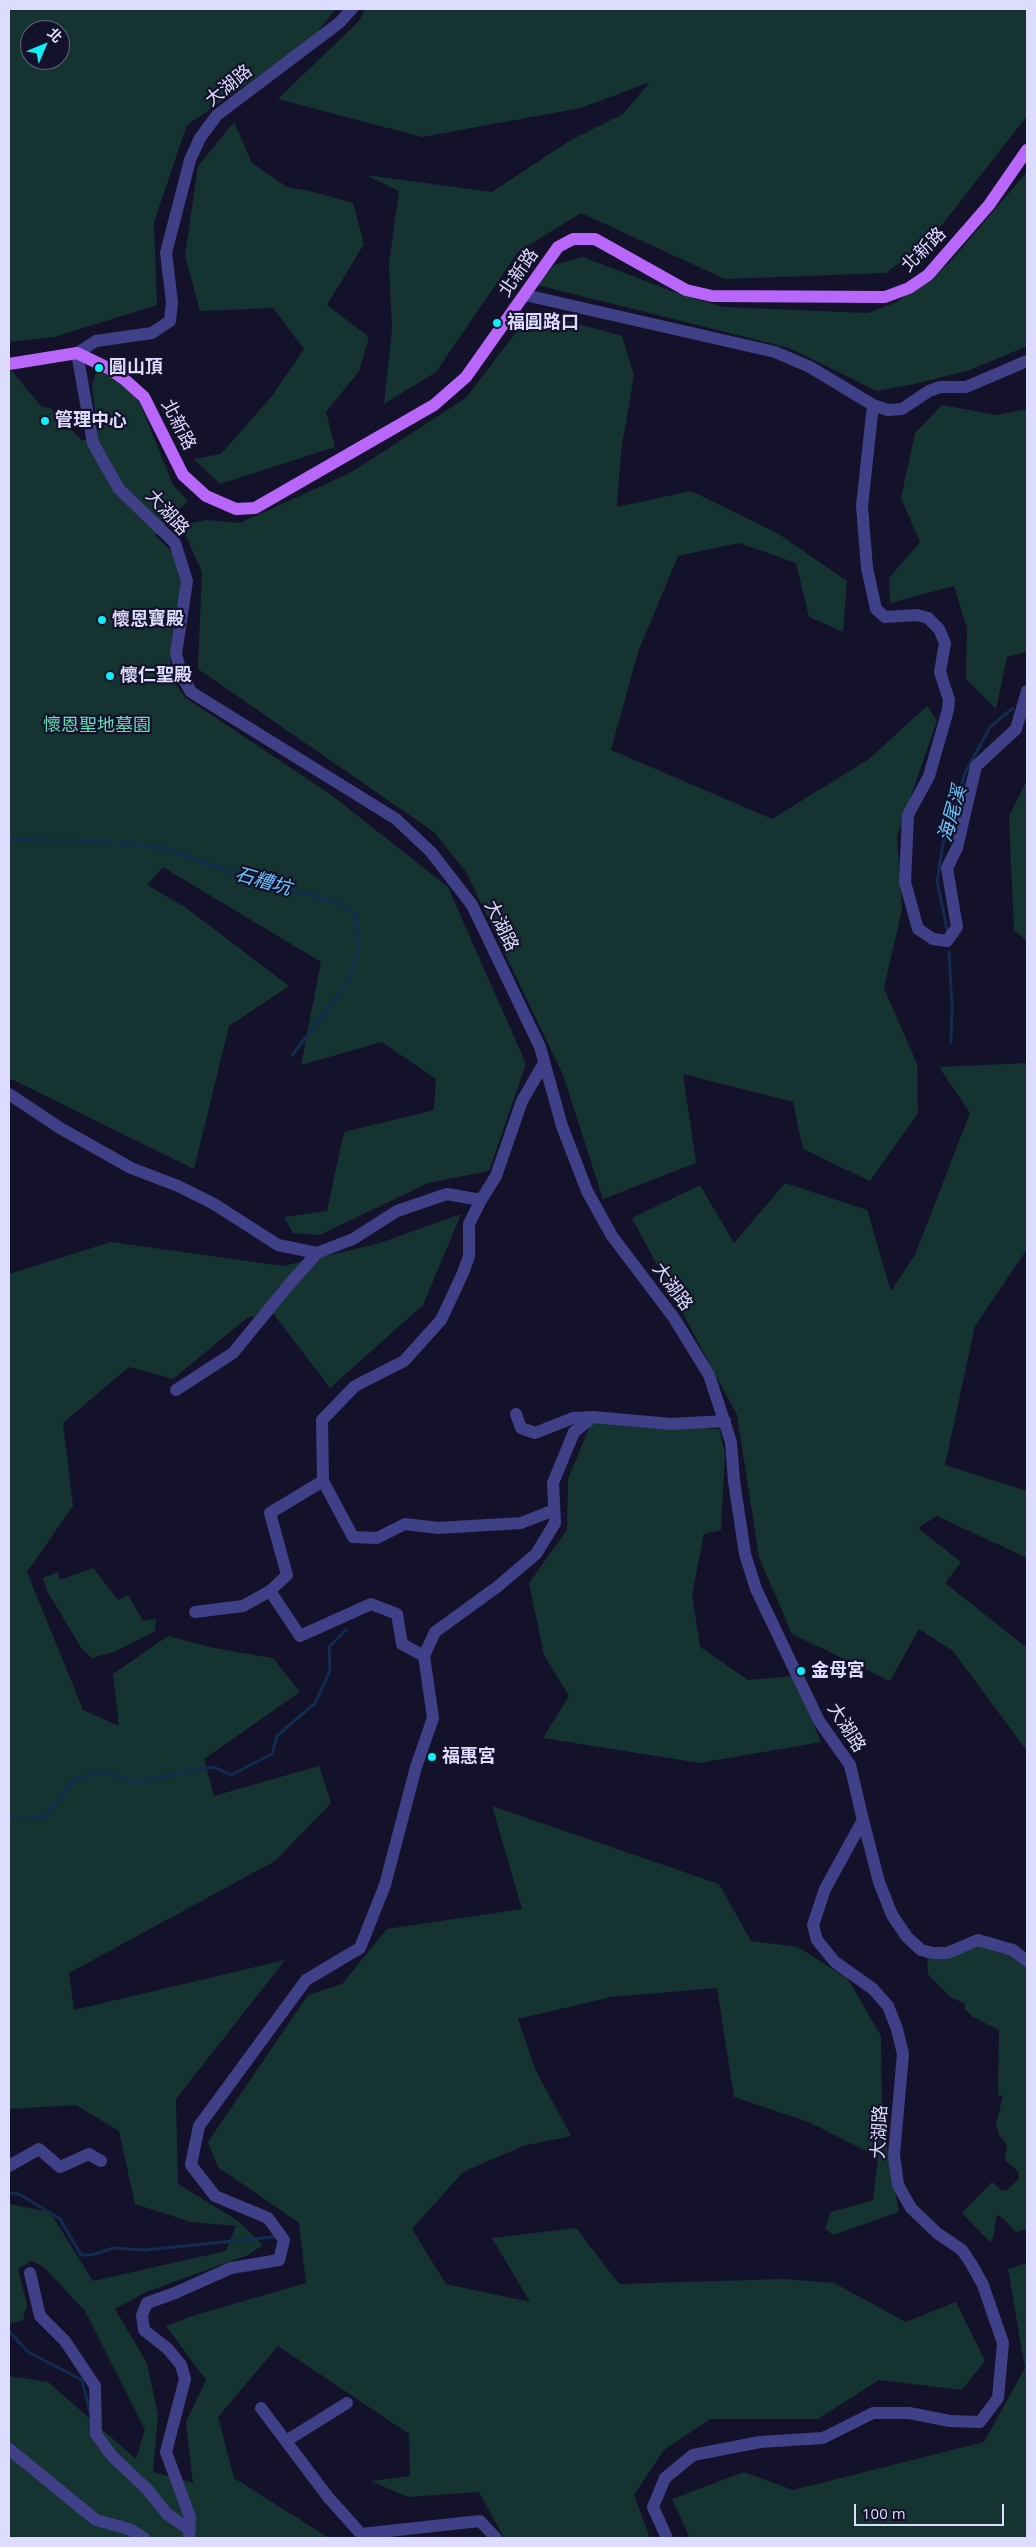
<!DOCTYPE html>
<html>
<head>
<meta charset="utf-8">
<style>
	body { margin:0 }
	#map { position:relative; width:1036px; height:2547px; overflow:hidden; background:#14122a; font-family:"Open Sans","Noto Sans TC",sans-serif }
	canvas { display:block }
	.frame { position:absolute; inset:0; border:10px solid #dedcfe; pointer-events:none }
	.north { position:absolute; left:20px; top:20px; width:50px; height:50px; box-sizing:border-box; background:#14122a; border:1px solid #65637f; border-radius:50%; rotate:45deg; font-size:14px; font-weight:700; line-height:20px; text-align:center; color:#dedcfe }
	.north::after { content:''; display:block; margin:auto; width:18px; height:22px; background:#0feff7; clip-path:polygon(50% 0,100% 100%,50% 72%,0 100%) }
	.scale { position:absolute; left:854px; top:2504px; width:150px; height:22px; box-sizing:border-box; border:2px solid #dedcfe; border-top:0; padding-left:6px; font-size:15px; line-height:18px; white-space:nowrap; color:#dedcfe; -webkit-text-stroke:4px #14122a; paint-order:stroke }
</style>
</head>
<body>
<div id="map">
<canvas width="1036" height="2547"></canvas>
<div class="frame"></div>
<div class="north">北</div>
<div class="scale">100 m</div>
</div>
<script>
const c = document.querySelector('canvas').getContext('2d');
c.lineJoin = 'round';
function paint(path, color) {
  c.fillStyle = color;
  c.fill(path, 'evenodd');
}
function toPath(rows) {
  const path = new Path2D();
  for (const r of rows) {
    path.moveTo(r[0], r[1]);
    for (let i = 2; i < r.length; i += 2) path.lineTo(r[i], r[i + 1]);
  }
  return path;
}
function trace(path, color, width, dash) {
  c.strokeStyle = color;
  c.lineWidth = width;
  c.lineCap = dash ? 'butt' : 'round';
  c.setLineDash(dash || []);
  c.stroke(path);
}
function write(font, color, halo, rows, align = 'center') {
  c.font = font + ' "Open Sans","Noto Sans TC",sans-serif';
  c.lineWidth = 4.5;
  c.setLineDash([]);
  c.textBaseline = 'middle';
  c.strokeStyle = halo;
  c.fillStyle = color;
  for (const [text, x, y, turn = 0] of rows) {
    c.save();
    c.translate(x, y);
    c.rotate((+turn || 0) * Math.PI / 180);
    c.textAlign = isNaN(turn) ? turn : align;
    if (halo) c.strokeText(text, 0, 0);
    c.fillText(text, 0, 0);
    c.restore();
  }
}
paint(toPath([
	[9,9,336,9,310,41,187,125,154,222,157,305,54,337,9,342],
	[30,30,60,30,60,60,30,60],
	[365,9,1027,9,1027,116,930,240,886,273,725,279,581,213,518,252,436,372,384,404,392,329,389,264,399,191,366,175,492,192,569,141,623,114,650,82,581,108,422,137,278,99,359,21],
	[234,122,252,163,287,187,310,191,353,203,364,244,327,305,369,337,359,371,326,412,335,447,220,484,194,459,221,454,272,396,304,349,273,308,200,311,185,256,198,166],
	[1027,172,1027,346,970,370,915,384,877,391,789,348,537,285,554,265,583,257,674,292,723,307,868,313,897,302,949,263],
	[532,311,622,336,634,375,621,451,617,507,691,491,777,533,847,581,843,632,809,617,796,563,739,543,678,556,638,652,611,750,772,819,869,759,927,706,937,721,897,836,902,909,884,988,917,1064,918,1113,870,1181,803,1149,793,1102,683,1074,696,1163,603,1199,563,1075,466,872,434,832,198,669,202,572,181,525,207,520,240,523,350,473,466,398],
	[97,369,127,387,140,403,173,485,188,501,155,535,173,553,180,575,181,588,170,659,174,682,186,698,330,794,448,887,526,1064,489,1171,428,1183,320,1235,293,1233,284,1217,327,1211,344,1132,434,1110,436,1079,382,1042,301,1065,321,962,163,867,147,885,185,907,289,986,229,1026,194,1169,9,1078,9,371,12,371,42,407,51,408,82,441,98,434,92,387],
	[942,405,996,415,1027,409,1027,652,1007,657,996,709,966,679,967,628,954,586,890,603,889,578,920,542,901,498,915,433],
	[1027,780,1027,941,1014,930,1009,816],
	[1027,1063,1027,1249,975,1326,945,1465,1027,1491,1027,1558,937,1516,918,1528,961,1562,945,1583,1027,1648,1027,1751,953,1651,919,1629,890,1681,792,1634,759,1557,737,1415,632,1218,700,1185,734,1243,785,1183,867,1210,891,1291,915,1255,970,1113,939,1067],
	[461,1214,423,1305,330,1388,272,1312,247,1318,173,1379,129,1367,63,1423,73,1506,27,1572,83,1710,119,1726,113,1674,168,1636,214,1648,273,1658,300,1692,204,1759,214,1796,319,1766,331,1803,275,1861,69,1973,74,2010,285,1960,176,2099,178,2184,238,2221,263,2245,248,2255,146,2292,115,2309,147,2363,158,2415,153,2472,193,2483,186,2422,206,2380,166,2326,195,2315,306,2283,299,2223,218,2167,208,2142,308,1995,342,1984,387,1929,522,1909,492,1806,719,1884,751,1941,798,1947,848,1979,881,2036,882,2118,899,2212,833,2235,825,2228,831,2212,873,2200,878,2157,811,2123,734,2097,717,1988,611,1997,518,2019,536,2071,571,2136,523,2146,463,2172,412,2229,446,2284,530,2302,492,2238,576,2228,619,2284,784,2279,834,2283,906,2322,956,2302,985,2361,962,2390,879,2380,818,2419,710,2419,664,2450,634,2495,650,2538,504,2538,479,2492,408,2497,371,2481,410,2476,409,2434,278,2346,218,2417,234,2478,329,2538,9,2538,9,2376,48,2382,136,2459,145,2430,85,2311,43,2266,31,2261,18,2269,27,2304,23,2320,9,2324,9,2204,50,2212,93,2281,226,2251,236,2226,191,2222,135,2204,119,2131,76,2105,9,2109,9,1274,111,1242,283,1266,380,1243],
	[592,1421,719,1429,725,1453,721,1530,704,1534,692,1595,700,1647,748,1680,793,1676,821,1742,700,1763,543,1738,569,1696,544,1655,529,1583,567,1530,568,1479],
	[93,1568,118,1600,128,1595,143,1621,156,1619,155,1631,114,1652,92,1658,82,1649,47,1591,43,1578,58,1572,60,1580],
	[980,1943,1014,1955,1027,1967,1027,2229,1016,2232,1003,2218,997,2215,993,2238,990,2242,962,2213,992,2182,1002,2191,1007,2190,1019,2179,1018,2171,1005,2160,1007,2145,999,2135,996,2124,1003,2096,998,2095,999,2030,973,2017,964,2008,966,2004,950,1997,928,1974,927,1955],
	[1027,2263,1027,2538,690,2538,672,2499,744,2472,793,2490,984,2442,1025,2368,1008,2269]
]), '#153431');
trace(toPath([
	[9,839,110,842,165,848,238,875,343,904,355,916,359,948,346,986,292,1055],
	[948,934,937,881,943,844,965,773,990,727,1013,708],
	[949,952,952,1006,951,1043],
	[9,1817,46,1817,72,1781,103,1771,134,1782,214,1767,231,1775,272,1754,277,1736,315,1703,330,1671,329,1647,346,1630],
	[9,2193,19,2194,60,2219,81,2255,92,2255,113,2248,145,2250,273,2237],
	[9,2331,28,2352,82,2380,90,2413]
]), '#112c4f', 3);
trace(toPath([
	[352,9,339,23,217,115,200,138,190,160,166,253,172,302,170,321,152,333,96,341,77,353,93,443,119,489,175,543,187,581,176,654,182,676,191,692,396,819,431,852,472,905,540,1047,562,1126,587,1191,612,1236,674,1318,709,1375,731,1442,734,1481,745,1554,756,1589,819,1721,850,1765,863,1820,825,1889,813,1925,817,1940,835,1962,873,1989,888,2006,897,2029,903,2054,894,2155,898,2185,911,2208,937,2233,962,2250,972,2265,983,2285,1003,2343,998,2398,980,2422,950,2421,909,2413,873,2413,823,2438,760,2442,693,2455,665,2478,653,2507,667,2538],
	[525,295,775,352,810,367,873,405,888,410,902,409,929,391,940,387,966,387,1027,361],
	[873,405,862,506,867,568,876,609,885,617,917,615,928,618,939,629,945,643,940,672,949,700,948,710,929,776,908,815,905,882,918,929,933,939,947,941,957,927,947,868,957,848,976,766,1016,729,1027,691],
	[9,1094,60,1128,131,1168,178,1186,214,1204,278,1245,317,1253,353,1239,397,1211,447,1194,481,1200,496,1176,522,1101,544,1063],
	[481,1200,469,1224,469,1256,463,1273,441,1320,404,1361,355,1386,322,1420,323,1481,353,1537,377,1538,405,1524,438,1528,521,1523,554,1510],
	[176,1390,233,1353,287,1287,317,1253],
	[516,1414,521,1428,535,1433,573,1418,593,1417],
	[270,1591,300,1636,371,1604,397,1614,402,1644,424,1656],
	[195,1612,243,1606,270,1591,287,1575,270,1513,323,1481],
	[863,1820,879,1882,892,1915,907,1937,921,1950,933,1953,947,1953,978,1940,1013,1950,1027,1961],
	[9,2166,39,2149,60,2167,89,2154,101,2161],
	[30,2273,40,2316,65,2341,95,2386,96,2434,112,2456,147,2489,167,2514,190,2530],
	[261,2408,328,2497,361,2534,480,2521,496,2538],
	[286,2441,347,2403],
	[9,2449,96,2520,129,2529,144,2538],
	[189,2538,190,2517,166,2452,185,2379,181,2365,168,2349,144,2330,142,2315,147,2303,175,2293,231,2268,279,2260,284,2240,268,2218,215,2196,191,2165,199,2126,306,1980,360,1948,385,1885,416,1767,433,1718,424,1656,435,1632,497,1587,536,1554,555,1523,553,1483,574,1432,593,1417,671,1424,725,1421]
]), '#3f4087', 12);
trace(toPath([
	[9,364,77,353,108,368,124,379,144,397,183,475,206,496,236,509,255,508,434,405,466,377,558,247,573,239,595,239,686,290,712,296,885,297,909,288,928,275,989,205,1027,150]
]), '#b967fa', 12);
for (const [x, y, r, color] of [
	[497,323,5,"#0feff7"],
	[99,368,5,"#0feff7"],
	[45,421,5,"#0feff7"],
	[102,620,5,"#0feff7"],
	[110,676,5,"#0feff7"],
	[801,1671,5,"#0feff7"],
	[432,1757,5,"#0feff7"]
]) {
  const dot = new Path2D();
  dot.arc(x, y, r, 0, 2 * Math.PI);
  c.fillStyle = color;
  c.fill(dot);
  trace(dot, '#14122a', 2);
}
write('18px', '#dedcfe', '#14122a', [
	["大湖路",229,86,-39],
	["北新路",924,250,-45],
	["北新路",519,273,-55],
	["北新路",178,425,63],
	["大湖路",167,513,48],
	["大湖路",501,926,64],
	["大湖路",672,1287,54],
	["大湖路",846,1728,58],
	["大湖路",880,2132,-87]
]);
write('bold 18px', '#dedcfe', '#14122a', [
	["福圓路口",507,323],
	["圓山頂",109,368],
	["管理中心",55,421],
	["懷恩寶殿",112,620],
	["懷仁聖殿",120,676],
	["金母宮",811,1671],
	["福惠宮",442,1757]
], 'left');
write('18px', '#69ddb8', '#14122a', [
	["懷恩聖地墓園",97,726]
]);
write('italic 19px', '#6dc2fa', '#14122a', [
	["海尾溪",953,814,-74],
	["石糟坑",263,882,16]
]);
</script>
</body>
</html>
